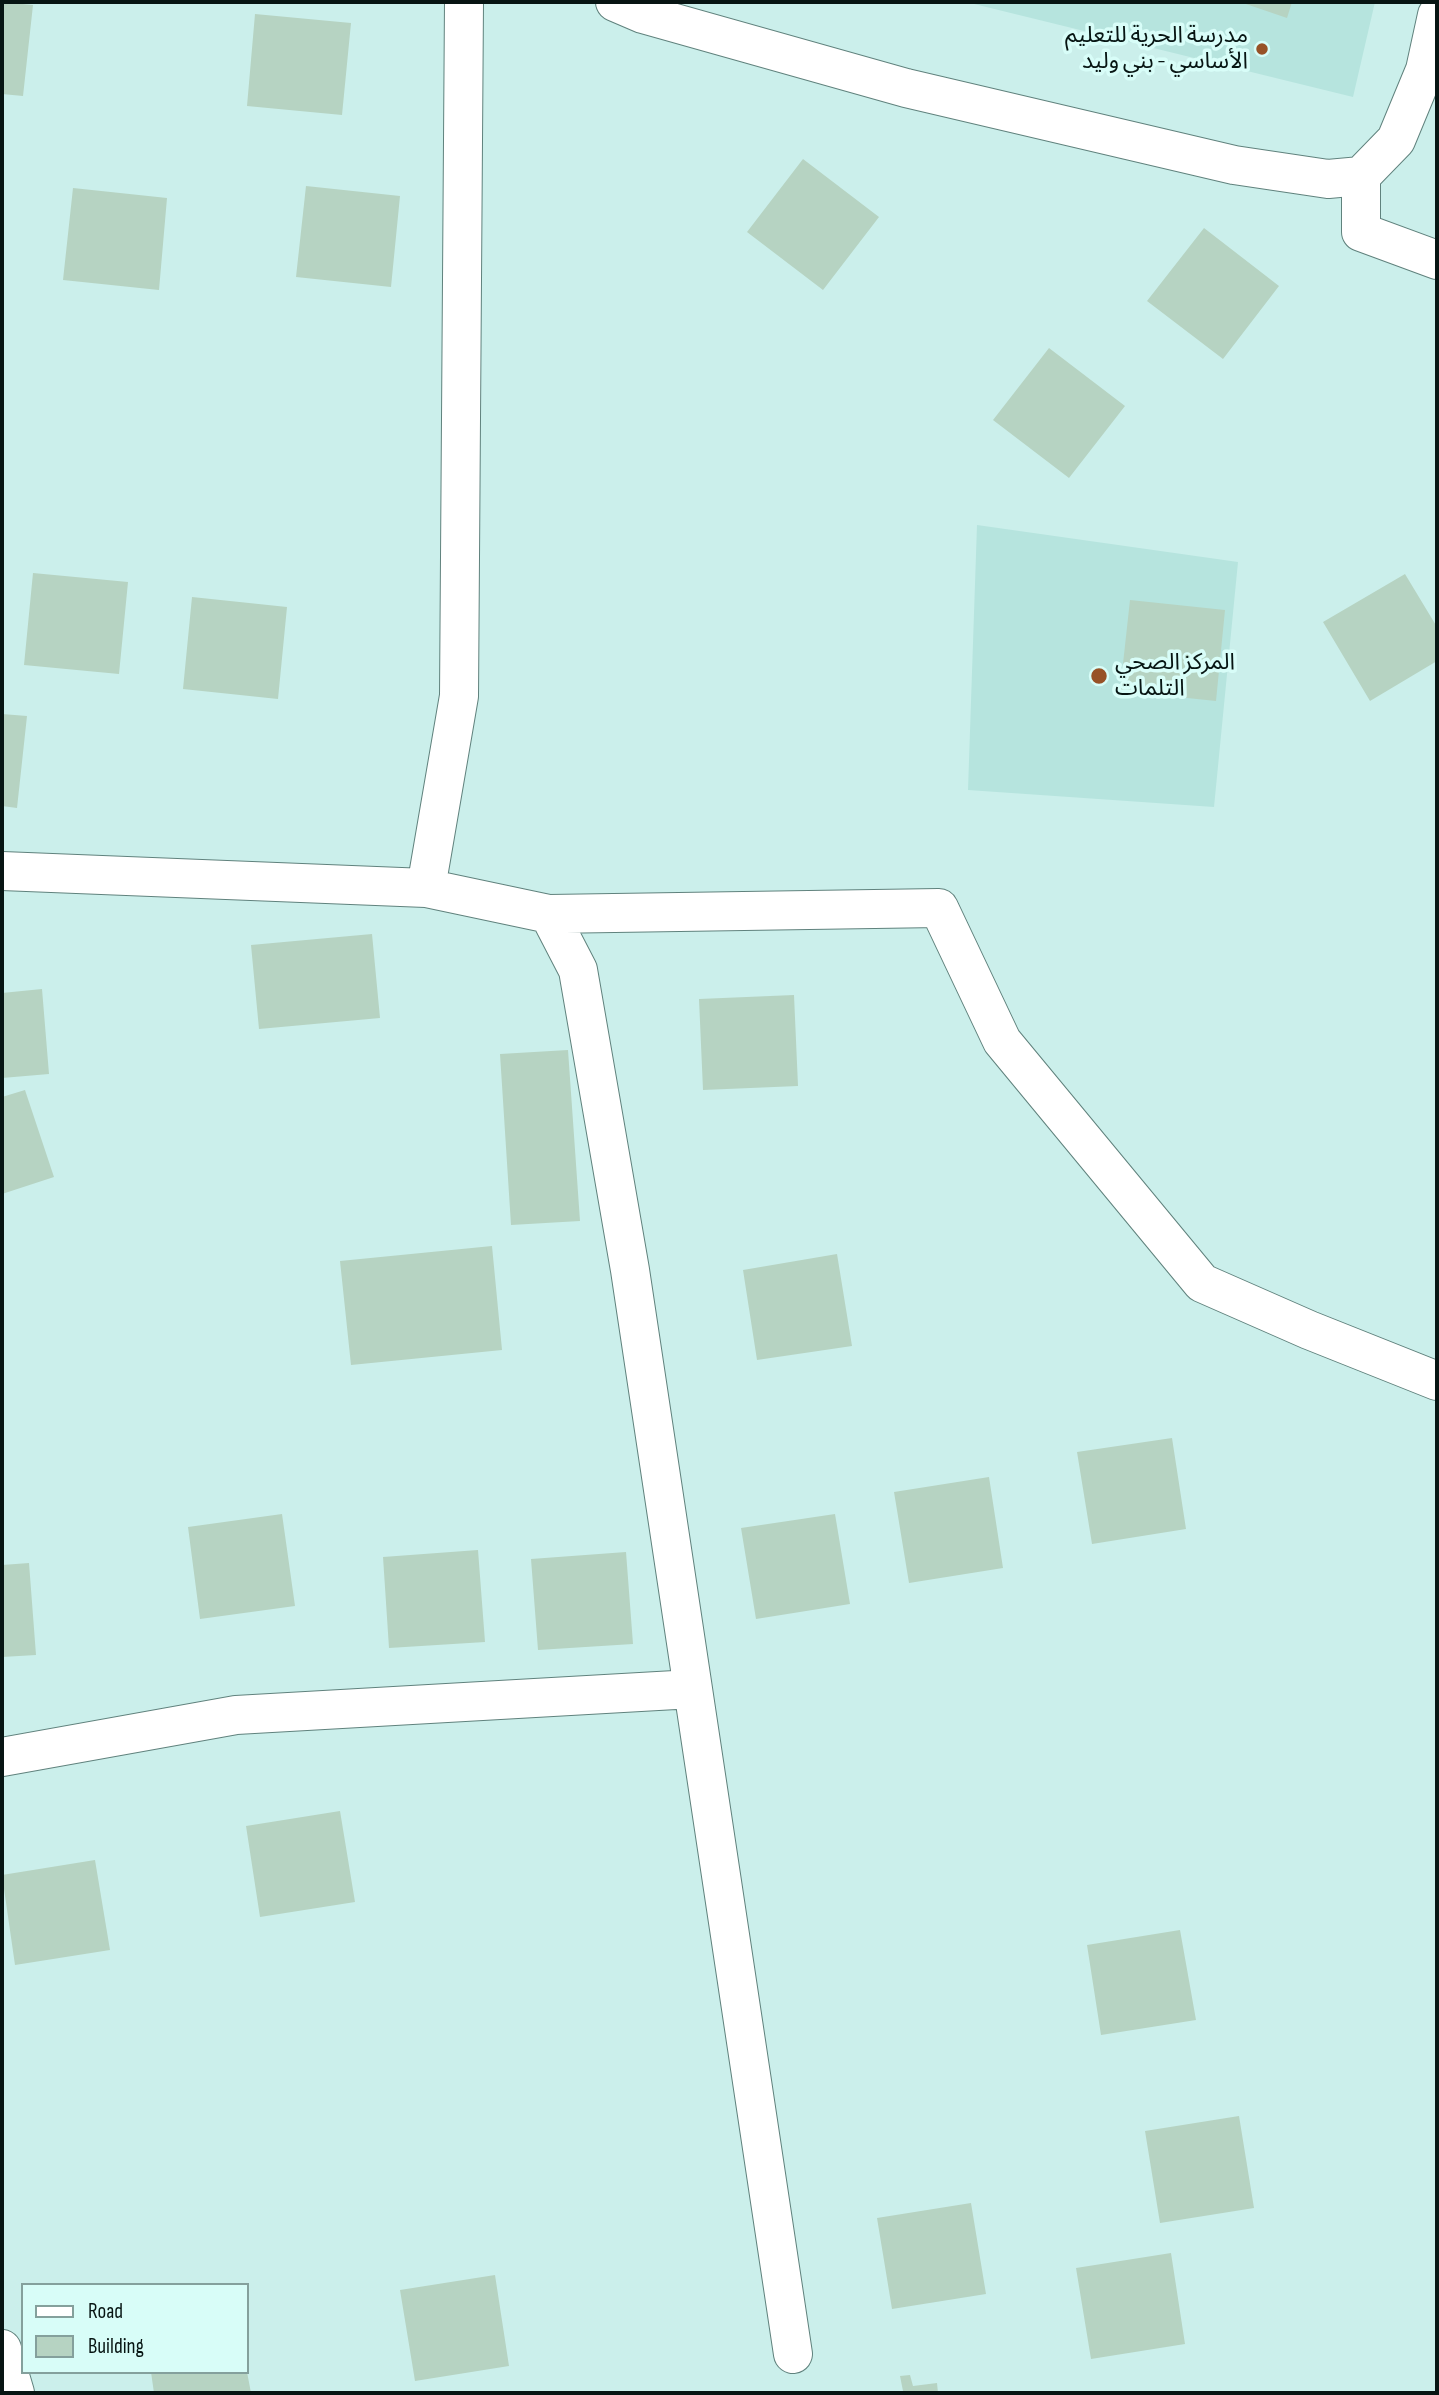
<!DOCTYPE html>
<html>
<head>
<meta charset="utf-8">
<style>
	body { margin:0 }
	#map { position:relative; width:1439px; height:2395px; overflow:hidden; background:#cbefeb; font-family:"Sofia Sans Condensed",sans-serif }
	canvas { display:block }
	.frame { position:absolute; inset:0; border:4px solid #071513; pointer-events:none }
	.legend { position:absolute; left:21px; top:2283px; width:228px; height:91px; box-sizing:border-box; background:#d8fdf8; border:2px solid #84a09c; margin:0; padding:9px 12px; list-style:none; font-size:21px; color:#071513 }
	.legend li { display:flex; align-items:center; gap:14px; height:35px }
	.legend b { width:35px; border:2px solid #84a09c }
</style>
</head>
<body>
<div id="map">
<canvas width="1439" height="2395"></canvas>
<div class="frame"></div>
<ul class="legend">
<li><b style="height:9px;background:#fff"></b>Road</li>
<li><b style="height:19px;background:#b6d3c2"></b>Building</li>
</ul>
</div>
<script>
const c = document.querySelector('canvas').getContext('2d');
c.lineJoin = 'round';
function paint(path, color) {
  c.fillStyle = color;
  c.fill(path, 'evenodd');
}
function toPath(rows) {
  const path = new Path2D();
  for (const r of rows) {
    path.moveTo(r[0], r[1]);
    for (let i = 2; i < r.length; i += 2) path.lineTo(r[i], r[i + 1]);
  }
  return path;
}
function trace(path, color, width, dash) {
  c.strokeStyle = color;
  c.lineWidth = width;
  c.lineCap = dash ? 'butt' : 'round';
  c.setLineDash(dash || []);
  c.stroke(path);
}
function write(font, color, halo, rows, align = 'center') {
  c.font = font + ' "Sofia Sans Condensed","Noto Sans Arabic",sans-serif';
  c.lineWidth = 7;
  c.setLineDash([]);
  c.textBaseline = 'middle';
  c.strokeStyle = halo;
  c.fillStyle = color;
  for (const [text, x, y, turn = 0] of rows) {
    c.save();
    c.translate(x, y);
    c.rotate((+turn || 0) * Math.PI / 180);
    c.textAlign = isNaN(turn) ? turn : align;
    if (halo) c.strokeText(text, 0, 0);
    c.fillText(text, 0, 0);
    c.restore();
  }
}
paint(toPath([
	[966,2,1375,2,1353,97],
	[977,525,1238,562,1214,807,968,790]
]), '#b6e4de');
paint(toPath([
	[2,2,33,5,23,96,2,94],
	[1240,2,1292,2,1287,18],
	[255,14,351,23,342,115,247,106],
	[803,159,879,217,823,290,747,232],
	[306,186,400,196,391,287,296,277],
	[73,188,167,198,159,290,63,280],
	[1204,228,1279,286,1223,359,1147,301],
	[1049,348,1125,406,1069,478,993,420],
	[33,573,128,582,119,674,24,665],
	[1405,574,1437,627,1437,661,1370,701,1323,622],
	[192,597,287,607,278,699,183,689],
	[1130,600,1225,610,1216,701,1120,691],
	[2,714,27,716,17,808,2,806],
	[372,934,380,1018,259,1029,251,945],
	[42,989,49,1074,2,1078,2,993],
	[794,995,798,1086,703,1090,699,999],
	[568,1050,580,1221,511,1225,500,1054],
	[25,1090,54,1177,2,1194,2,1097],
	[492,1246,502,1350,351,1365,340,1261],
	[837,1254,852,1346,757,1360,743,1270],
	[1172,1438,1186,1529,1092,1544,1077,1452],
	[989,1477,1003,1568,909,1583,894,1492],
	[282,1514,295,1606,200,1619,188,1527],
	[835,1514,850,1604,756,1619,741,1528],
	[478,1550,485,1642,389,1648,383,1557],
	[626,1552,633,1644,538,1650,531,1559],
	[29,1563,36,1655,2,1657,2,1565],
	[340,1811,355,1902,260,1917,246,1826],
	[95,1860,110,1950,15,1965,2,1875],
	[1180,1930,1196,2020,1101,2035,1087,1945],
	[1239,2116,1254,2208,1160,2223,1145,2131],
	[971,2203,986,2294,892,2309,877,2218],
	[1171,2253,1185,2344,1091,2359,1076,2268],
	[495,2275,509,2366,415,2381,400,2290],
	[151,2372,247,2372,251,2393,154,2393],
	[910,2375,913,2386,937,2383,938,2393,895,2393,903,2391,900,2376]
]), '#b6d3c2');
const street = toPath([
	[1361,176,1361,232,1437,260],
	[2,871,426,888,549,914,578,970,630,1270,793,2354],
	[426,888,459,696,464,2],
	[549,914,939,908,1002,1041,1202,1283,1309,1330,1437,1381],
	[2,1757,236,1715,693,1689],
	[2,2349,15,2393]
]);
const secondary = toPath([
	[615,2,643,14,906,88,1234,165,1328,179,1361,176,1396,140,1425,70,1437,15]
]);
trace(street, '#60827d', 40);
trace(secondary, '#60827d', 40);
trace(street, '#fff', 38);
trace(secondary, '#fff', 38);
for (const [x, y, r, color] of [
	[1262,49,7,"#975227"],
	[1099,676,9,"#975227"]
]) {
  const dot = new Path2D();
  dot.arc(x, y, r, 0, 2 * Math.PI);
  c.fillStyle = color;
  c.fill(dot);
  trace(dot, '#d8fdf8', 2.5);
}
write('23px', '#071513', '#d8fdf8', [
	["مدرسة الحرية للتعليم",1248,36],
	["الأساسي - بني وليد",1248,62],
	["المركز الصحي",1115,663,"left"],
	["التلمات",1115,689,"left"]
], 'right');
</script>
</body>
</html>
